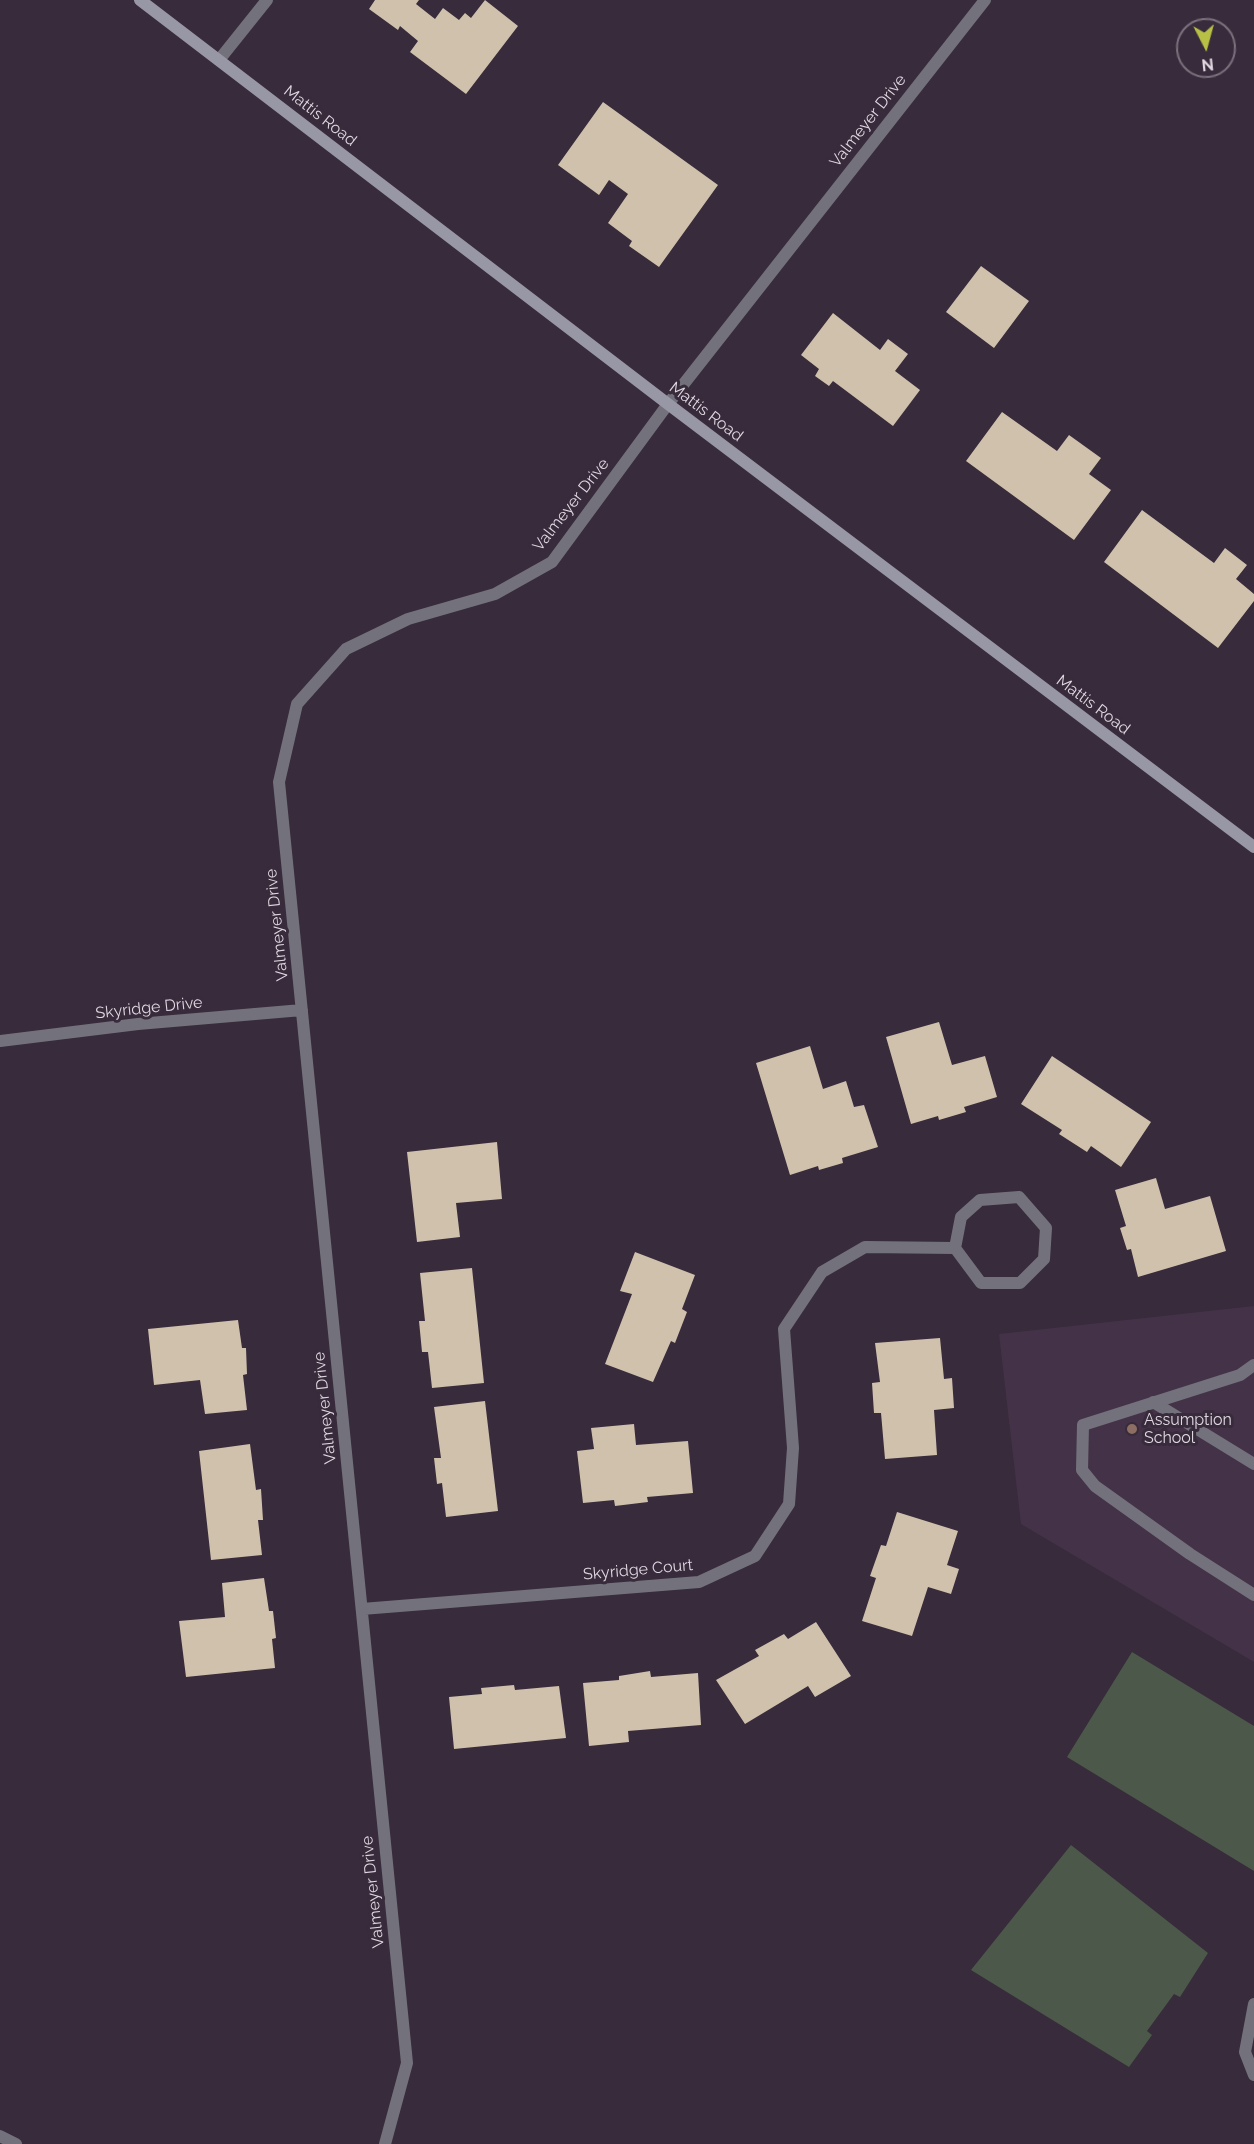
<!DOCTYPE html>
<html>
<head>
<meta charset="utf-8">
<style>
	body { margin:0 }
	#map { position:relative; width:1254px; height:2144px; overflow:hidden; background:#382b3b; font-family:Raleway,sans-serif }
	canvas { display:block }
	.north { position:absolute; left:1176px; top:18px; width:60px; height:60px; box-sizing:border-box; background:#382b3b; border:2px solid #7b707d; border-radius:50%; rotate:174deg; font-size:16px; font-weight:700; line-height:24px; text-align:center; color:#dfd7e1 }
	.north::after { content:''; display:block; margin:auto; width:21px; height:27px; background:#b9c046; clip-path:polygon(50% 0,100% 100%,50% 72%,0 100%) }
</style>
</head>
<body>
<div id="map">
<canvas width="1254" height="2144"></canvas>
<div class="north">N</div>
</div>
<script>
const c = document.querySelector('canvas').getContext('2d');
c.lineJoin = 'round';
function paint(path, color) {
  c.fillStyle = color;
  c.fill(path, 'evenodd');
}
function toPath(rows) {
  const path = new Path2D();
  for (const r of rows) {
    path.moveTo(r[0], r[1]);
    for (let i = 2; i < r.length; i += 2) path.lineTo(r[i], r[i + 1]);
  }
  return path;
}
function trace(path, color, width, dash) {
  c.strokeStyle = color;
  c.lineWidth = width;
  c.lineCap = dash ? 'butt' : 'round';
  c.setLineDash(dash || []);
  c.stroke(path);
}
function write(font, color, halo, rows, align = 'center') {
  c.font = font + ' Raleway,sans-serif';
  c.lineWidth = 6;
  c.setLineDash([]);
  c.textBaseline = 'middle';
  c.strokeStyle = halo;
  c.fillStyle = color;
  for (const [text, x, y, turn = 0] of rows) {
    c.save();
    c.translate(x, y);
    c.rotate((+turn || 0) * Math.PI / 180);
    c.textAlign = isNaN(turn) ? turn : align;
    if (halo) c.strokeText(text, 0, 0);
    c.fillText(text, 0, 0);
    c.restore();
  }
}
paint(toPath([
	[1254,1306,1254,1662,1021,1524,999,1334]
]), '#443348');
paint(toPath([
	[1132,1652,1254,1726,1254,1871,1067,1757],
	[1071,1845,1208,1953,1180,1997,1174,1994,1147,2031,1152,2035,1129,2067,971,1970]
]), '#4c594a');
paint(toPath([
	[375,0,419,0,416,4,435,19,443,8,459,20,465,13,471,18,485,0,518,26,466,94,410,52,418,41,400,26,398,30,369,9],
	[603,102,718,185,659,267,629,246,632,241,608,223,628,194,609,180,599,195,558,165],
	[981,266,1029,301,994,348,946,312],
	[833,313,880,350,888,339,908,354,895,371,920,390,893,426,833,381,829,386,815,376,819,369,801,355],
	[1002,412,1057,451,1069,435,1101,458,1089,474,1111,490,1074,540,966,461],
	[1142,510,1214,563,1225,548,1247,565,1236,579,1254,594,1254,601,1218,648,1104,562],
	[939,1022,952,1065,985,1056,997,1097,964,1107,966,1112,939,1120,938,1116,911,1124,886,1037],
	[810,1046,823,1089,846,1081,854,1107,864,1105,878,1147,842,1158,843,1163,819,1170,818,1166,790,1175,756,1063],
	[1052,1056,1151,1122,1121,1167,1091,1146,1087,1152,1059,1134,1062,1130,1021,1104],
	[497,1142,502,1199,456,1203,460,1237,417,1242,407,1152],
	[1156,1178,1165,1209,1210,1196,1226,1251,1138,1277,1131,1249,1127,1250,1120,1228,1126,1226,1115,1190],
	[635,1252,695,1275,682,1309,687,1312,675,1343,671,1341,653,1382,605,1364,632,1294,620,1291],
	[472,1268,484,1383,432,1388,428,1352,422,1352,419,1321,425,1321,420,1273],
	[238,1320,242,1348,246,1348,247,1374,243,1375,247,1410,205,1414,200,1380,154,1385,148,1329],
	[940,1338,944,1379,952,1378,954,1408,934,1410,937,1455,885,1459,881,1413,874,1413,872,1383,880,1382,875,1343],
	[485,1401,498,1511,446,1517,442,1483,437,1484,434,1458,441,1458,434,1407],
	[634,1424,636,1445,688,1441,693,1493,647,1497,648,1502,615,1506,614,1500,583,1503,577,1451,594,1449,591,1428],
	[250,1444,256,1490,261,1489,263,1520,258,1520,262,1555,211,1560,199,1451],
	[897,1512,958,1531,947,1565,959,1569,951,1594,928,1587,912,1636,862,1621,876,1578,870,1576,881,1545,886,1546],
	[264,1578,269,1611,273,1611,276,1638,272,1639,275,1668,186,1677,179,1621,225,1617,222,1583],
	[816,1622,851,1676,815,1697,808,1686,745,1724,716,1680,759,1656,755,1650,784,1634,788,1639],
	[650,1671,651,1677,698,1673,701,1725,628,1731,629,1742,589,1746,583,1683,619,1680,619,1676],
	[514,1685,515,1690,559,1686,566,1738,454,1749,449,1697,482,1694,481,1688]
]), '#d0c1ac');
trace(toPath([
	[1254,1365,1240,1375,1083,1425,1082,1470,1095,1486,1190,1554,1254,1595],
	[1153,1402,1254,1464],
	[1254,2004,1245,2052,1254,2075]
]), '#73727c', 12);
trace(toPath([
	[219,60,267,0],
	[0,1041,138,1024,302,1010],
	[1019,1197,1046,1228,1044,1259,1020,1283,981,1283,955,1248,961,1217,980,1200,1019,1197],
	[362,1609,699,1582,755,1556,789,1504,793,1448,784,1329,822,1272,865,1247,955,1248],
	[0,2136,16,2144],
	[385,2144,407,2063,279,782,297,704,346,649,408,619,495,594,552,562,668,404,985,0]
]), '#73727c', 12);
trace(toPath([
	[140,0,668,404,1254,847]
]), '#9897a6', 12);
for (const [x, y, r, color] of [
	[1132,1429,6,"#8d6e63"]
]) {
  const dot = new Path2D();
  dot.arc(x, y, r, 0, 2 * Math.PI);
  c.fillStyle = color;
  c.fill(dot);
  trace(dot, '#382b3b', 2);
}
write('16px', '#dfd7e1', '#382b3b', [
	["Mattis Road",320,116,38],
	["Valmeyer Drive",868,121,-52],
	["Mattis Road",706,412,37],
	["Valmeyer Drive",571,505,-52],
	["Mattis Road",1093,705,37],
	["Valmeyer Drive",277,925,-96],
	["Skyridge Drive",149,1008,-6],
	["Valmeyer Drive",325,1408,-96],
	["Skyridge Court",638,1570,-5],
	["Valmeyer Drive",373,1892,-96]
]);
write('16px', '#dfd7e1', '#382b3b', [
	["Assumption",1144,1420],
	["School",1144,1438]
], 'left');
</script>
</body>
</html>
